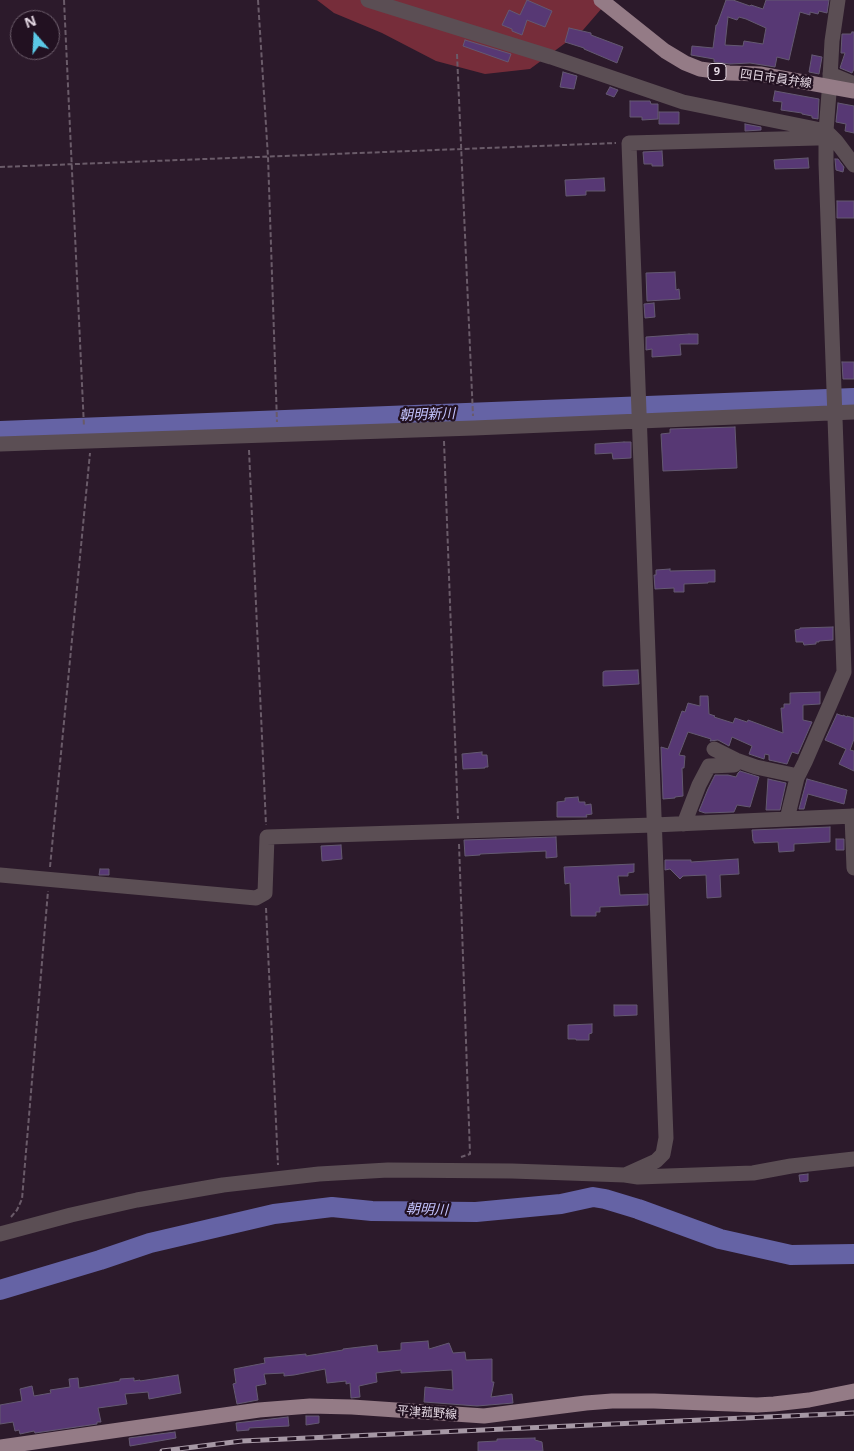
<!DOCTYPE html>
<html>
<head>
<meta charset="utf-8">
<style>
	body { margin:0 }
	#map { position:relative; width:854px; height:1451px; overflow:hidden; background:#2c1a2b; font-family:"Open Sans",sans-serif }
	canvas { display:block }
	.north { position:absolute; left:10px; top:10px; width:50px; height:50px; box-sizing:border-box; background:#221121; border:1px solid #70616f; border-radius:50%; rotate:341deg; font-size:14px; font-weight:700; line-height:20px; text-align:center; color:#e4d8e3 }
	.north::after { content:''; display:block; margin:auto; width:18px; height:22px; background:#5ac8e5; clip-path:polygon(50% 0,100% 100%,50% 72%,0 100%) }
</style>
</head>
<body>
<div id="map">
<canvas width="854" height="1451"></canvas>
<div class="north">N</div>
</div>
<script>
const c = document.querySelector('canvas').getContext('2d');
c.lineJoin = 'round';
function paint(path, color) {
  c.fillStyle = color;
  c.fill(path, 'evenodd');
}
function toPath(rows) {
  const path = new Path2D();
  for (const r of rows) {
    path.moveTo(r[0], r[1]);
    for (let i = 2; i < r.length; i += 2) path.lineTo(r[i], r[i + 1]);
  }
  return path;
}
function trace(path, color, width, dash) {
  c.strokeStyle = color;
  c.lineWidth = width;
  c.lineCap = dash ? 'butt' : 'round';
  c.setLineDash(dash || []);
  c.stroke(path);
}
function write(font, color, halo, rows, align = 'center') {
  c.font = font + ' "Open Sans","Noto Sans JP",sans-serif';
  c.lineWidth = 4.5;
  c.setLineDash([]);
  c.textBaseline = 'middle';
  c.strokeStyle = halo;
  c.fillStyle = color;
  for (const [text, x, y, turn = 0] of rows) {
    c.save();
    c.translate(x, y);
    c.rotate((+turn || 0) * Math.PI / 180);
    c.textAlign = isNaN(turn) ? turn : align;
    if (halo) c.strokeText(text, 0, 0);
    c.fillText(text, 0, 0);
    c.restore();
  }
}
paint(toPath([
	[317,0,609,0,583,30,530,69,485,74,436,61,382,33,334,13]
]), '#762d3a');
trace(toPath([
	[0,431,854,398],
	[0,1290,100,1260,150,1243,274,1214,332,1207,372,1211,476,1212,561,1204,593,1197,605,1199,638,1209,720,1239,791,1255,854,1254]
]), '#6563a5', 20);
const building = toPath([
	[527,0,552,11,545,27,527,20,522,35,512,31,512,29,502,25,509,10,520,15,527,0],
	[726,0,733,0,750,6,751,5,763,9,766,0,829,0,827,13,819,11,818,14,810,12,810,15,800,12,789,60,777,57,775,67,750,63,730,64,714,62,714,59,691,55,692,46,713,48,716,25,717,25,726,0],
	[728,17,737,20,739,17,746,19,766,28,763,44,744,41,743,46,725,45,728,17],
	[569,28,591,33,591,35,623,47,617,63,584,49,584,48,565,42,569,28],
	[852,32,854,32,854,69,852,73,840,68,845,53,841,53,842,34,851,34,852,32],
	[465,40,511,54,508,62,463,46,465,40],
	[812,55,822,57,819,74,809,72,812,55],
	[563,72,577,76,574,89,560,87,563,72],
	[610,87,618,90,614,97,606,94,610,87],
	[775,91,819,99,818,119,812,118,812,116,802,114,802,113,781,110,782,102,773,101,775,91],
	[630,101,650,101,651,104,658,104,658,119,642,120,642,117,630,117,630,101],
	[838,103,854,106,854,133,845,131,846,124,836,122,838,103],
	[659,112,679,112,679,124,659,124,659,112],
	[745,124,761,127,761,130,745,131,745,124],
	[662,151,663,166,652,166,652,164,644,164,643,152,662,151],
	[808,158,809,168,775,169,774,160,808,158],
	[835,159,838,159,844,167,843,172,836,170,835,159],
	[604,178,605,191,586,191,586,195,566,196,565,180,604,178],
	[837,201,854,201,854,218,837,218,837,201],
	[675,272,676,290,679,289,680,299,647,301,646,273,675,272],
	[654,303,655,317,645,318,644,304,654,303],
	[689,334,698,334,698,344,680,344,681,355,652,357,652,349,646,350,646,337,689,334],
	[842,362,854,362,854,379,843,379,842,362],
	[735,427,737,468,663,471,661,434,670,433,670,429,735,427],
	[624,442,631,442,631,458,613,459,612,453,595,454,595,444,624,442],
	[670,569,670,571,715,570,715,582,708,582,708,583,684,584,684,592,674,592,674,588,655,589,654,575,656,575,656,570,670,569],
	[833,627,833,640,819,641,819,642,816,642,816,644,804,645,803,642,796,642,795,630,800,629,800,628,833,627],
	[638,670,639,684,603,686,603,672,605,671,638,670],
	[820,692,820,704,803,705,803,720,812,722,798,754,792,752,787,764,769,760,769,755,765,754,764,759,749,754,752,746,732,737,729,746,718,740,710,741,711,739,688,732,679,755,685,756,684,768,682,768,683,796,675,797,675,798,663,799,661,747,668,749,682,711,685,712,688,703,700,706,700,696,708,696,709,714,715,716,714,717,733,723,735,718,747,722,748,720,783,733,781,708,784,708,784,704,790,704,790,693,820,692],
	[837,714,843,716,843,715,847,717,847,716,854,718,854,739,850,750,854,751,854,771,839,764,846,749,825,740,837,714],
	[482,752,482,755,487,755,488,767,485,767,485,768,463,769,462,754,482,752],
	[740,771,759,777,750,807,737,805,734,812,705,813,699,811,708,789,715,775,728,775,736,777,738,773,740,771],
	[768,779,786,783,780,810,766,810,768,779],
	[807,779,847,790,844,804,808,794,804,809,799,809,807,779],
	[578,797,579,802,585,802,585,805,591,804,592,814,586,815,587,817,557,817,557,802,565,801,565,798,578,797],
	[830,827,830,842,794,844,794,851,779,852,778,842,754,843,754,841,753,841,752,830,830,827],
	[556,837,557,857,546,858,546,851,480,854,480,855,465,856,464,840,556,837],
	[836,839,844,839,844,850,836,850,836,839],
	[341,845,342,859,322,861,321,846,341,845],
	[738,859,739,874,720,875,721,897,707,898,706,875,683,876,680,879,670,869,665,870,665,860,691,860,691,862,738,859],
	[634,864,634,872,628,873,628,876,618,876,620,895,648,894,648,905,600,907,600,912,596,912,596,916,571,916,570,883,565,884,564,867,634,864],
	[100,869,109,869,109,875,99,875,100,869],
	[614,1005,637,1005,637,1015,614,1016,614,1005],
	[592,1024,592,1033,589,1034,589,1040,576,1040,576,1039,568,1039,568,1025,592,1024],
	[808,1174,808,1181,800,1182,799,1175,808,1174],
	[428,1341,429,1349,449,1343,453,1353,465,1352,466,1360,492,1359,492,1382,494,1382,491,1397,512,1394,513,1403,477,1406,424,1402,425,1387,453,1390,452,1370,401,1373,401,1370,376,1373,377,1382,359,1386,360,1397,351,1398,350,1383,346,1384,346,1381,327,1383,325,1369,294,1375,284,1376,284,1373,264,1374,266,1384,256,1386,258,1400,237,1404,233,1384,236,1383,234,1369,265,1363,264,1358,306,1354,306,1356,343,1350,343,1349,377,1345,378,1352,401,1350,401,1343,428,1341],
	[178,1375,181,1393,149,1399,148,1392,125,1394,127,1404,98,1408,101,1422,97,1422,97,1424,35,1433,34,1431,20,1434,19,1430,15,1431,13,1422,0,1424,0,1405,22,1401,20,1389,32,1386,34,1396,51,1393,50,1390,70,1387,69,1379,78,1378,79,1388,120,1381,120,1379,134,1378,134,1381,140,1380,140,1381,178,1375],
	[306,1416,319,1416,319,1423,306,1425,306,1416],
	[288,1417,289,1426,249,1428,249,1430,237,1431,236,1423,288,1417],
	[175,1432,176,1438,130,1446,129,1438,175,1432],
	[535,1438,535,1440,542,1442,543,1451,478,1451,478,1442,497,1441,497,1439,535,1438]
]);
paint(building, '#573874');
trace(building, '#645971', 1);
trace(toPath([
	[64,0,84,427],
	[258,0,268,157,277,422],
	[457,54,473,416],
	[0,167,616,143],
	[444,441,458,819],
	[249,450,266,825],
	[459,844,470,1154,461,1157],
	[50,867,90,453],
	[266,908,278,1165],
	[11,1217,17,1210,22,1199,48,891]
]), '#6a5b69', 2, [5, 2.5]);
trace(toPath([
	[368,0,551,57,683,102,826,131,836,141,854,165],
	[830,74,854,84],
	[830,78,832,41,838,0],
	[0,444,474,428,854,412],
	[714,749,736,760,756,767,798,776],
	[852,816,854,868],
	[787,819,797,778,805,762,844,672,826,164,826,131,829,93],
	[684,824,699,785,709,766,734,765,736,760],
	[0,875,256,898,265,893,267,837,654,825,854,816],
	[625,1175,656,1161,663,1154,666,1138,629,143,817,138,826,131],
	[0,1234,71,1215,137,1200,223,1185,319,1174,388,1170,512,1171,625,1175,638,1177,753,1173,791,1166,854,1159]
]), '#5b4e54', 15);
trace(toPath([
	[601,0,665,51,685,63,700,69,729,73,760,74,854,91],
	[0,1447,259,1410,310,1406,352,1407,484,1416,586,1403,612,1401,654,1401,757,1405,774,1404,809,1400,854,1391]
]), '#947b86', 15);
const rail = toPath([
	[162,1451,242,1441,854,1413]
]);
trace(rail, '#a698a5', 5);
trace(rail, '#221121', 3, [9]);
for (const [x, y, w] of [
	[717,72,18]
]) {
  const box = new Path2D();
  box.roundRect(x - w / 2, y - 8.5, w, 17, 4);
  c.fillStyle = '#221121';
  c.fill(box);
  trace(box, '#e4d8e3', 1);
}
write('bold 11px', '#e4d8e3', null, [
	["9",717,72]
]);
write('12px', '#e4d8e3', '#221121', [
	["四日市員弁線",776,79,8],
	["平津菰野線",427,1413,4]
]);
write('italic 14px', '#c3c3fd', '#221121', [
	["朝明新川",427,415,-2],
	["朝明川",427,1210,2]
]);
</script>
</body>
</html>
